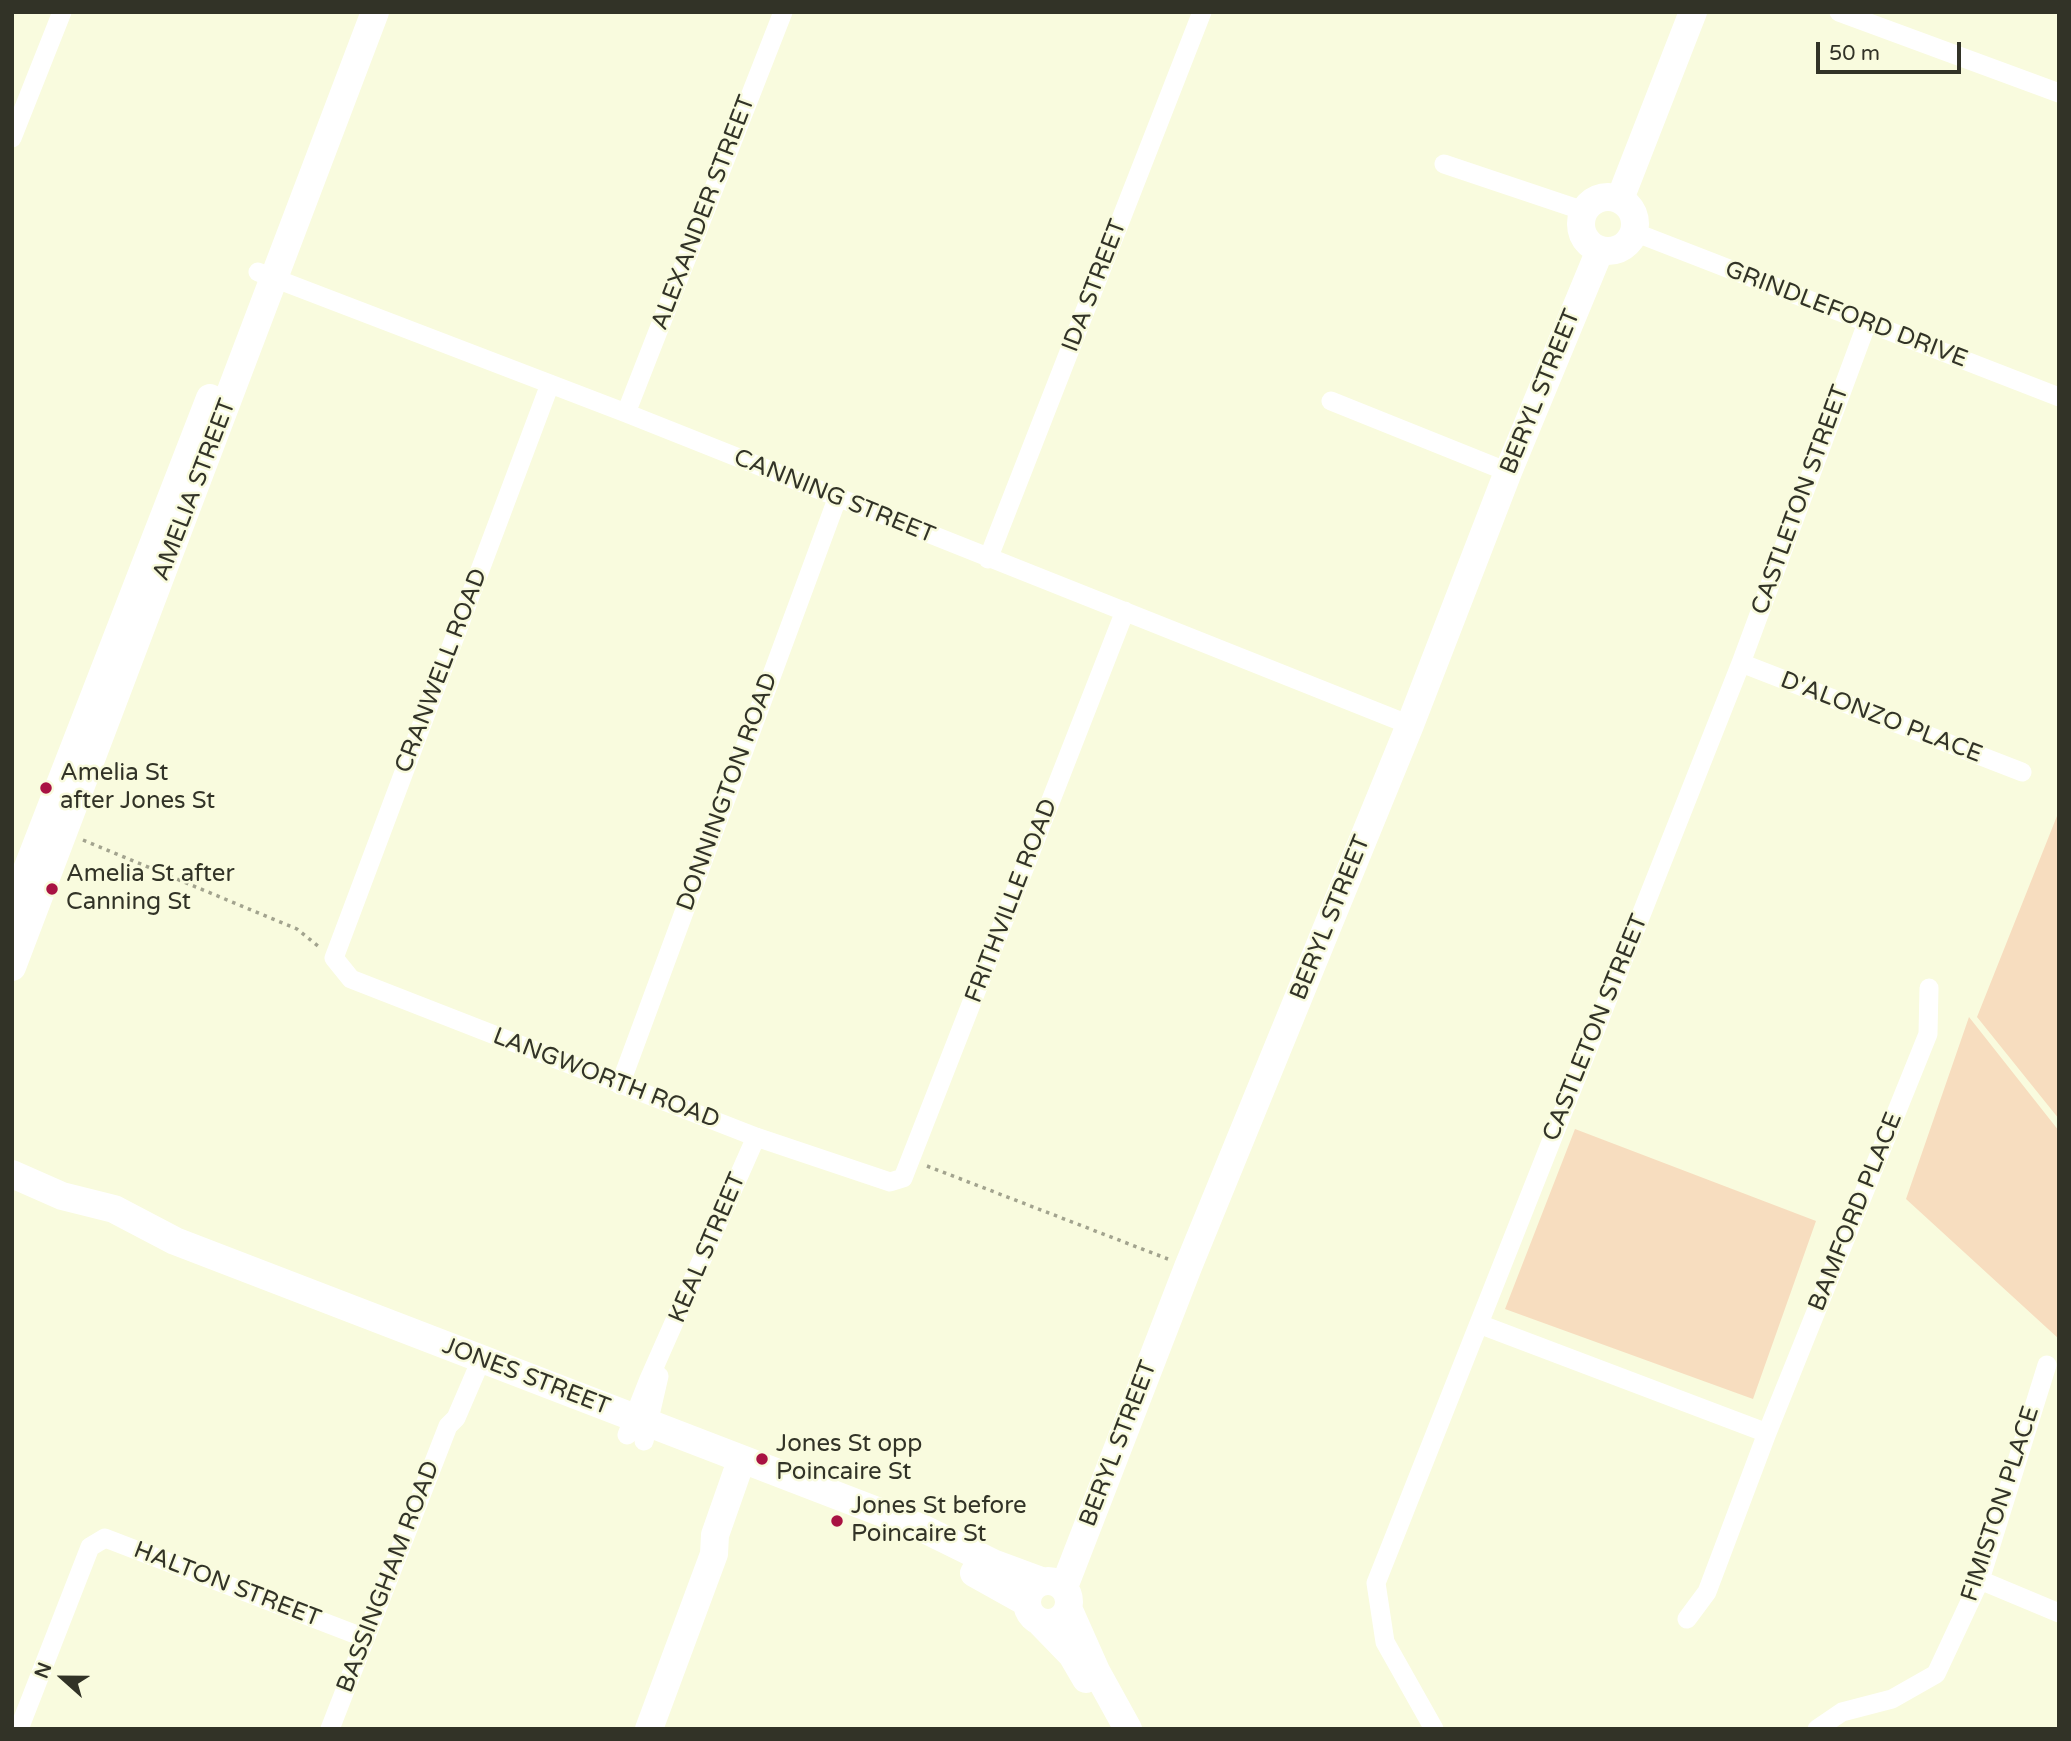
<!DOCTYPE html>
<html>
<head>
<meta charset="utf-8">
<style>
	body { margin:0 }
	#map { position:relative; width:2071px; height:1741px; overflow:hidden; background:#f9fbde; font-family:"Varela Round",sans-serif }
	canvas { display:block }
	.frame { position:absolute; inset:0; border:14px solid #323327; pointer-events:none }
	.north { position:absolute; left:28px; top:1643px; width:70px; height:70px; -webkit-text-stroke:5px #f9fbde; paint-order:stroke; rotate:291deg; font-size:19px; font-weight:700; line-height:28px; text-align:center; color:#323327 }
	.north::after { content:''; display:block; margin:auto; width:24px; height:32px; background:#323327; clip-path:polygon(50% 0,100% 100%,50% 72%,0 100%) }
	.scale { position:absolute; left:1816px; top:42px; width:145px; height:32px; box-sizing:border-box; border:4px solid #323327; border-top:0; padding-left:9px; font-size:21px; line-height:24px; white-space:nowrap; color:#323327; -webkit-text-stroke:5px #f9fbde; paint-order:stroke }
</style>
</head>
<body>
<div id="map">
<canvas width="2071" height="1741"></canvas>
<div class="frame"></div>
<div class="north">N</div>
<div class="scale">50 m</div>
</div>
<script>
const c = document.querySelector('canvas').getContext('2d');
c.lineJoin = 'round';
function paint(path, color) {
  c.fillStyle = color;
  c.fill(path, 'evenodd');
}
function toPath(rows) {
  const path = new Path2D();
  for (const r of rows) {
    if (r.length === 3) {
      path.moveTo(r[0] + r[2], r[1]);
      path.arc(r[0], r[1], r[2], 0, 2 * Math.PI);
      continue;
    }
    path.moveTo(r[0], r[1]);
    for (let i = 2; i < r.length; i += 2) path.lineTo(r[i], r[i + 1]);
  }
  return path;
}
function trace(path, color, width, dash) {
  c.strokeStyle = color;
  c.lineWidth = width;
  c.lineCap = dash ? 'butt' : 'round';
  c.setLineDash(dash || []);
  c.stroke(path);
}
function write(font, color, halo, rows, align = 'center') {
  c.font = font + ' "Varela Round",sans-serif';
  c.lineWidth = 5;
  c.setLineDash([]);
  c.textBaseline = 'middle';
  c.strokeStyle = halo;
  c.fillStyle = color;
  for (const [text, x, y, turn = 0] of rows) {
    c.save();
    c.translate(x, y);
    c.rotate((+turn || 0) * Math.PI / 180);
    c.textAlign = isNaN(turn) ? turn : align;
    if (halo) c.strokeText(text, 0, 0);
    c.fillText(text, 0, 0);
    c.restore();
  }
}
paint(toPath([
	[2059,811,2059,1119,1977,1017],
	[1969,1017,2059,1131,2059,1339,1906,1199],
	[1575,1129,1816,1221,1753,1399,1505,1309]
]), '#f7ddbf');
trace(toPath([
	[83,840,297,929,318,946],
	[927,1166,1168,1259]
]), '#a2a38e', 3.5, [3.5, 5]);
trace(toPath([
	[1839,12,2059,93],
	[12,138,62,12],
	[1444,164,1584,211],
	[1634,232,2059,397],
	[258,272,626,413,1410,725],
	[550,384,334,958,351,979,756,1137,890,1182,903,1178,1125,611],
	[1331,401,1508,472],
	[626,413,783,12],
	[988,559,1202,12],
	[1741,663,2022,772],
	[620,1085,837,499],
	[1479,1324,1767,1433],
	[627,1435,649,1379,756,1137],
	[644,1441,659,1376],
	[1980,1580,2059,1613],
	[1687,1619,1707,1592,1767,1433,1928,1034,1929,988],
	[19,1729,90,1547,105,1538,365,1638],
	[330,1729,448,1426,456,1418,481,1360],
	[1434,1729,1385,1642,1376,1583,1741,663,1867,323],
	[1817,1729,1842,1712,1892,1699,1936,1674,1980,1580,2047,1365]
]), '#fff', 19);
trace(toPath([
	[1608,224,27],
	[1620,199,1693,12],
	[12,908,210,398],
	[12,967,375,12],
	[12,1174,62,1196,114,1209,175,1241,924,1529,995,1564,1041,1581],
	[974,1573,1026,1602],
	[1048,1602,21],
	[1064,1587,1188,1267,1410,725,1508,472,1600,250],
	[1068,1608,1096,1671,1128,1729],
	[1041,1623,1072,1655,1086,1679],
	[649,1729,714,1554,715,1535,741,1461]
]), '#fff', 28);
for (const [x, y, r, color] of [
	[46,788,7,"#a81242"],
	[52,889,7,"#a81242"],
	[762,1459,7,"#a81242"],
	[837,1521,7,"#a81242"]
]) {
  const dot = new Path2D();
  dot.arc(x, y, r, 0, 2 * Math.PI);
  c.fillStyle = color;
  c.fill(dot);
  trace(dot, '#f9fbde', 2.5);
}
write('24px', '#323327', '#f9fbde', [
	["ALEXANDER STREET",704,213,-69],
	["IDA STREET",1095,286,-69],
	["GRINDLEFORD DRIVE",1846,315,21],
	["BERYL STREET",1541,392,-68],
	["AMELIA STREET",195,490,-69],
	["CANNING STREET",834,497,22],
	["CASTLETON STREET",1801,500,-70],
	["CRANWELL ROAD",442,671,-69],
	["D'ALONZO PLACE",1881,718,21],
	["DONNINGTON ROAD",728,792,-70],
	["FRITHVILLE ROAD",1012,901,-69],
	["BERYL STREET",1331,918,-68],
	["CASTLETON STREET",1596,1028,-68],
	["LANGWORTH ROAD",606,1079,21],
	["BAMFORD PLACE",1856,1212,-68],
	["KEAL STREET",708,1248,-67],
	["JONES STREET",526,1377,21],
	["BERYL STREET",1119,1444,-69],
	["FIMISTON PLACE",2001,1504,-72],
	["BASSINGHAM ROAD",389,1577,-69],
	["HALTON STREET",227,1585,21]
]);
write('24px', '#323327', '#f9fbde', [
	["Amelia St",60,774],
	["after Jones St",60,802],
	["Amelia St after",66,875],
	["Canning St",66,903],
	["Jones St opp",776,1445],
	["Poincaire St",776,1473],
	["Jones St before",851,1507],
	["Poincaire St",851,1535]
], 'left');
</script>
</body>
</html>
